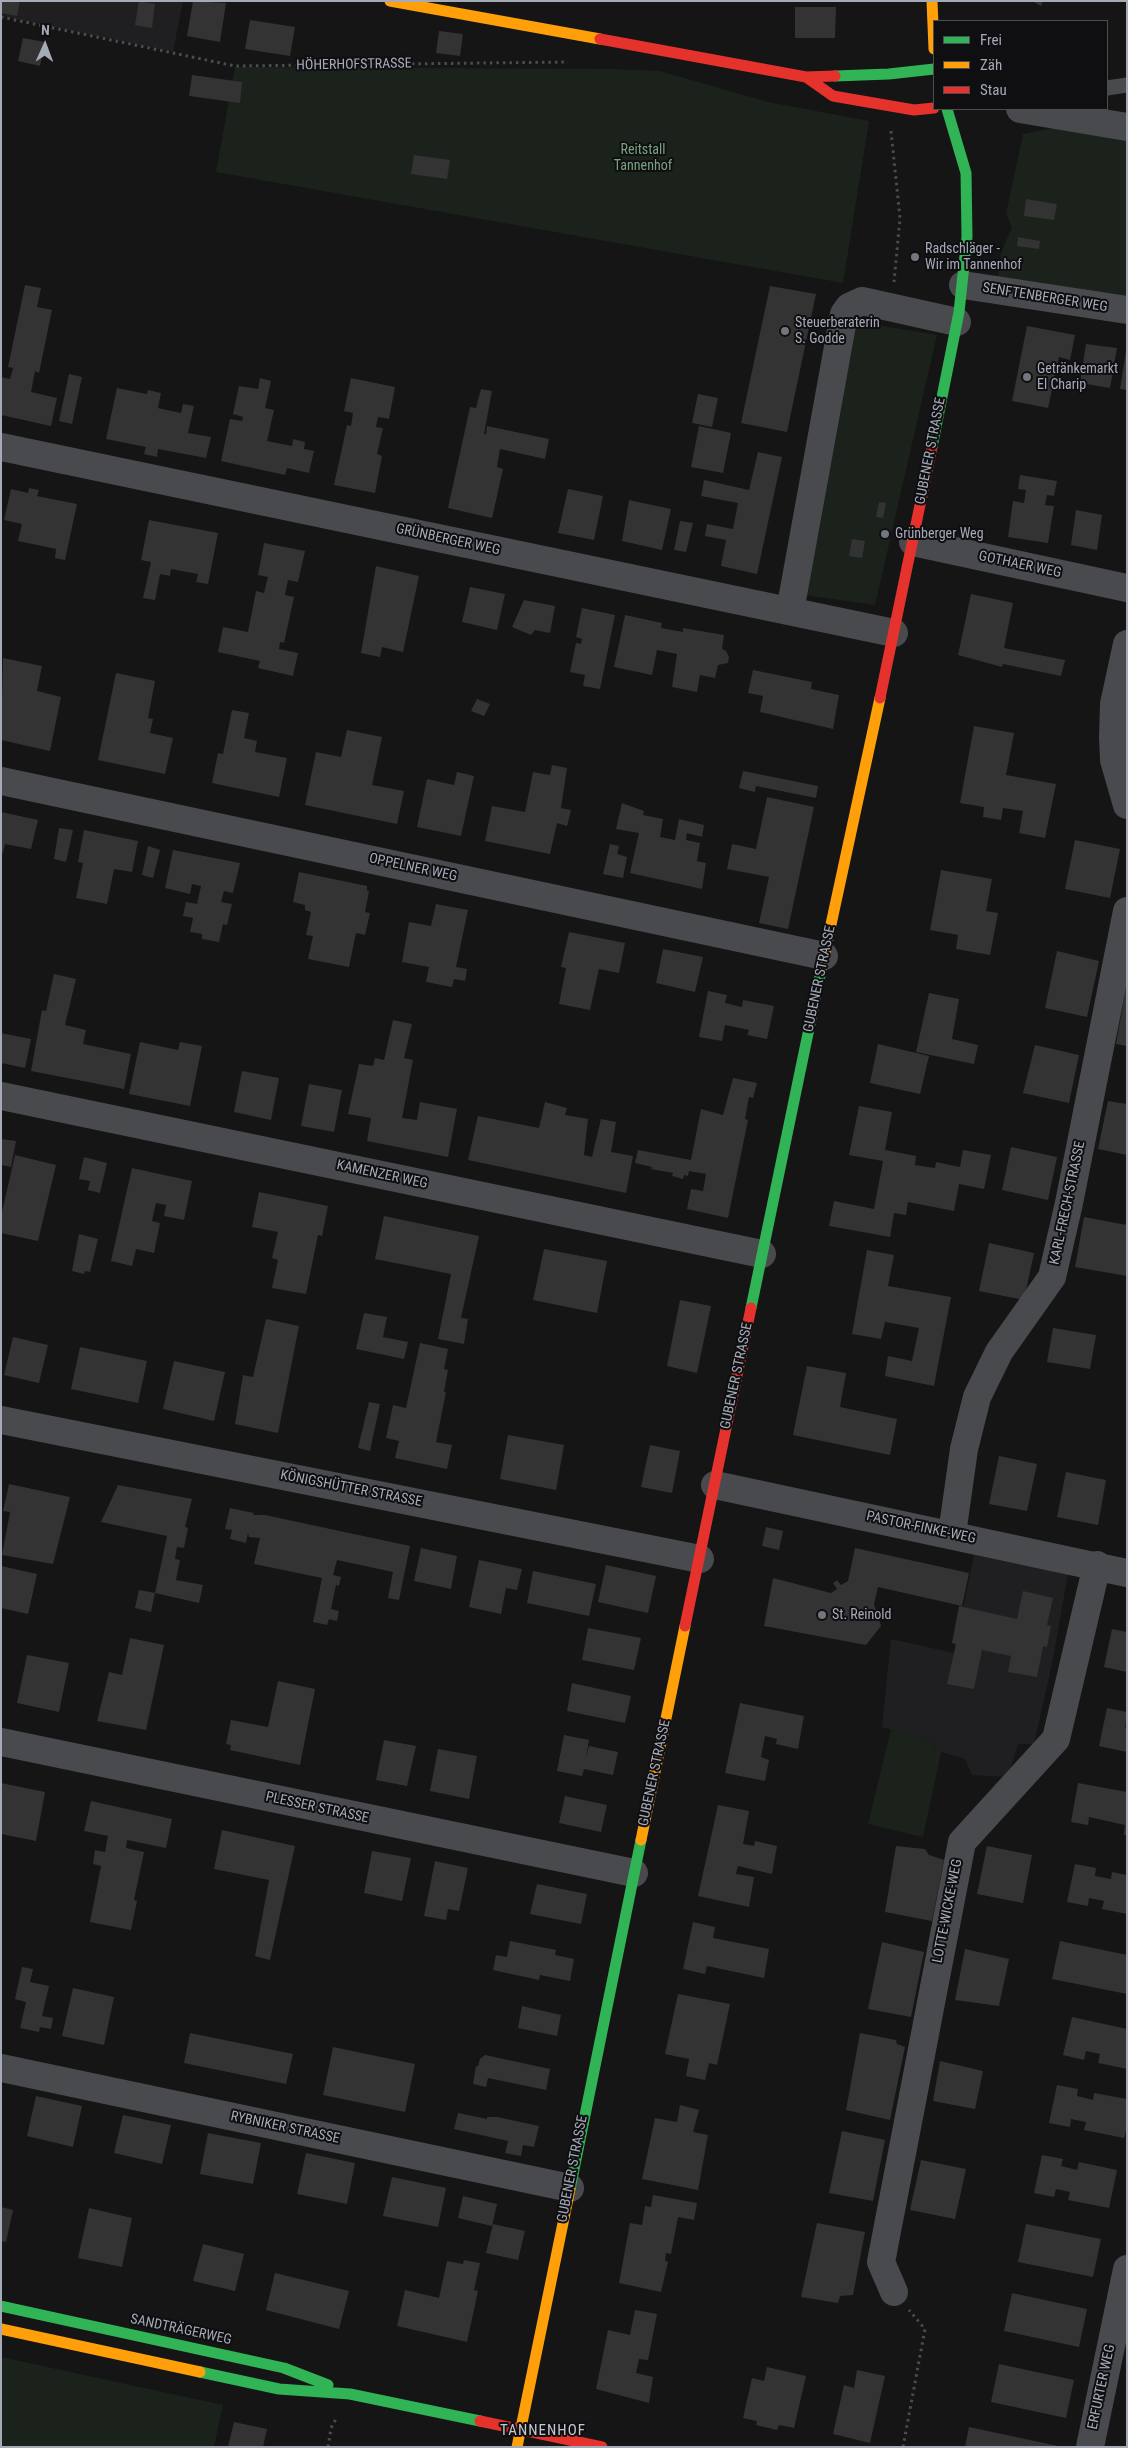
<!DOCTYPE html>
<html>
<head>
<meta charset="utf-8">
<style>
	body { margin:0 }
	#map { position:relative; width:1128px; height:2448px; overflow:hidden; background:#151515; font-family:"Roboto Condensed",sans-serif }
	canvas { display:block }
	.frame { position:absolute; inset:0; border:2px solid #a5aab7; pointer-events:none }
	.legend { position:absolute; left:933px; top:20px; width:175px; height:90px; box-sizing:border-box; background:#0f0f11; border:1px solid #4b4d53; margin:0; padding:6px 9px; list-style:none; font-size:15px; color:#a5aab7 }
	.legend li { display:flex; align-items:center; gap:10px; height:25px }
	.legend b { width:25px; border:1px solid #4b4d53 }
	.north { position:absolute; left:20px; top:20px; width:50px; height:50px; -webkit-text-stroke:4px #0f0f11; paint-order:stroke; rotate:2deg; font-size:14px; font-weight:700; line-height:20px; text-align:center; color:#a5aab7 }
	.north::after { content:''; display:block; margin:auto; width:18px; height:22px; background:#a5aab7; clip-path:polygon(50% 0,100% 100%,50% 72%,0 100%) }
</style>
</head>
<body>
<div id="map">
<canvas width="1128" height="2448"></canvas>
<div class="frame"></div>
<ul class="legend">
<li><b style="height:6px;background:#30b455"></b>Frei</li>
<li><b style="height:6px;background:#ff9f0a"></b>Zäh</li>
<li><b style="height:6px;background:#e5322d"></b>Stau</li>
</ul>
<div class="north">N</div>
</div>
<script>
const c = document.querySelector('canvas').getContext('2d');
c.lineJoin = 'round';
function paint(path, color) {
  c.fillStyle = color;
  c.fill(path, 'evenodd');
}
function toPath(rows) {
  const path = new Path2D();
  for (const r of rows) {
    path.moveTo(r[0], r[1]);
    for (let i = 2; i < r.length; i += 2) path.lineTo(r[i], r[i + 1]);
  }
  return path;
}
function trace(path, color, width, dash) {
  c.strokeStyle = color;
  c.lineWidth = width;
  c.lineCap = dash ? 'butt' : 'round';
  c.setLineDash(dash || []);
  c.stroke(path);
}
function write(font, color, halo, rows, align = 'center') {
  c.font = font + ' "Roboto Condensed",sans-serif';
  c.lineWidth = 4;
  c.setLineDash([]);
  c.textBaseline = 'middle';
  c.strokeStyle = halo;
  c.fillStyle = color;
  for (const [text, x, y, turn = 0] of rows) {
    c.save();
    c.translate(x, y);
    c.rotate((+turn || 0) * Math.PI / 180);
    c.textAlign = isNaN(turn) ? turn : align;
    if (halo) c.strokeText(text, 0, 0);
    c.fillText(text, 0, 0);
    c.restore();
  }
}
paint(toPath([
	[1,1,183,1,173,52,1,16],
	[974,1555,1068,1574,1052,1664,1034,1744,1018,1744,1008,1777,972,1775,965,1759,934,1750,936,1742,882,1727,891,1639,954,1653,956,1644,952,1643,959,1606,963,1606,964,1604]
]), '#1f1f21');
paint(toPath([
	[235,67,614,69,660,71,768,102,869,121,843,283,216,172],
	[1105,118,1127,121,1127,300,998,279,1001,253,1012,227,1006,214,1023,134],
	[847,320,937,335,875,605,804,595],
	[891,1729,936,1742,934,1750,941,1752,923,1837,868,1824],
	[1,2357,223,2405,214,2447,1,2447]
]), '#1b221c');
paint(toPath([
	[1,1,20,1,17,16,1,13],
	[139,1,155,4,152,28,135,25],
	[193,1,226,3,220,42,187,36],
	[1032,1,1043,1,1041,6],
	[795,7,836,7,835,38,795,38],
	[250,20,295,27,290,56,245,49],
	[439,31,463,34,460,56,436,53],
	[23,38,45,42,40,66,18,61],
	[192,75,242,82,240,103,189,96],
	[414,155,450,160,447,179,411,174],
	[1026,199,1057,204,1054,220,1024,216],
	[1018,237,1040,241,1039,249,1017,246],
	[25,285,41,288,37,307,52,310,39,373,35,371,31,392,57,398,51,426,1,415,1,377,10,379,13,368,8,367],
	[770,286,816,294,787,432,741,423],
	[1027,326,1075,335,1070,360,1059,357,1048,408,1012,401],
	[1086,344,1117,348,1110,388,1080,383],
	[1126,351,1127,351,1127,390,1120,389],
	[69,374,82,377,72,424,59,421],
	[260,378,271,381,265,408,274,410,267,441,292,446,293,439,305,442,304,449,314,451,309,473,287,468,285,475,221,461,230,419,242,421,243,417,233,414,239,386,258,389],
	[351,378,395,387,389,419,378,417,376,427,383,428,377,454,382,456,375,493,334,485,347,425,351,426,353,413,344,411],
	[117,388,147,394,148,390,161,393,158,408,181,413,183,404,194,406,188,433,211,437,206,458,158,449,157,457,144,454,146,447,106,439],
	[481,389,492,391,484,434,486,434,487,426,549,439,545,459,500,449,497,467,503,469,492,518,448,508,470,407,476,408],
	[698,394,718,398,712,427,692,423],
	[699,426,731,433,723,473,691,467],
	[758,452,782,457,757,574,721,566,726,540,705,536,707,524,733,529,738,503,701,496,704,480,749,490],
	[1020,475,1057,481,1054,496,1047,495,1045,505,1054,506,1048,543,1008,537,1013,501,1024,503,1026,490,1018,489],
	[29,488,39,490,37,496,77,504,65,560,55,558,56,549,18,541,22,524,4,520,11,489,28,493],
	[568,489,603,496,594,540,558,533],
	[629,500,671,509,662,550,622,541],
	[879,502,886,503,883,518,876,517],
	[1076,510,1102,515,1097,550,1071,545],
	[149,520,218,533,208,584,196,582,198,574,171,569,170,576,160,574,155,600,143,598,151,562,141,560],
	[680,521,693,523,686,552,674,550],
	[852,539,865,541,862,558,849,556],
	[264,543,305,551,298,582,288,580,285,595,294,597,284,643,280,642,279,649,298,653,293,676,258,668,260,661,218,652,223,627,248,632,256,591,264,593,268,577,258,575],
	[376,566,419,576,403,652,382,647,380,657,361,653],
	[470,587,505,594,497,630,462,622],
	[971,594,1013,603,1004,648,1065,660,1061,676,1003,664,1002,667,958,655],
	[524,600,555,606,550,633,535,630,531,635,512,627],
	[582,608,615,615,600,689,583,686,585,675,570,672,576,643,581,644,582,639,576,637],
	[625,615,662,623,661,628,683,632,683,628,724,635,722,649,726,651,729,657,728,663,718,665,715,678,700,675,697,692,672,687,677,654,657,650,652,675,614,667],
	[3,658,42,666,37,691,61,697,50,751,1,740],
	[753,670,812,682,811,689,839,695,833,729,760,712,763,696,748,693],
	[116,673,155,681,148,718,153,719,150,733,173,738,165,774,98,760],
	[477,699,490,704,484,716,471,711],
	[232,710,249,713,244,738,257,741,255,752,287,758,279,797,212,783,218,753,223,754],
	[974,726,1014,733,1006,775,1056,784,1045,838,1019,833,1023,811,1003,808,1001,820,983,817,984,807,960,803],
	[347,730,382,737,372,785,404,791,397,824,305,805,316,752,341,757],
	[552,765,567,768,561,808,571,810,567,826,557,823,550,854,485,841,492,806,525,812,533,772,550,775],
	[743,771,818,786,816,798,756,786,755,792,739,788],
	[457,772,474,776,461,836,417,827,427,779,454,785],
	[767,797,814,807,788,929,759,923,769,877,727,869,732,844,756,849],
	[622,803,644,811,643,815,663,819,660,837,675,840,679,819,704,825,702,837,687,833,686,840,700,843,697,861,706,863,702,889,630,873,639,833,616,829],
	[1,812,38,820,31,849,5,844,3,853,1,852],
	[59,828,73,830,66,862,54,859],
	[84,830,138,841,132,872,114,869,107,904,76,898,83,863,78,862],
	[1075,840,1120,849,1110,898,1065,889],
	[610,844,619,846,617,854,627,857,623,878,603,874],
	[148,846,160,850,153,878,142,875],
	[173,850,240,863,233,893,224,891,221,902,232,904,227,925,223,924,219,942,202,939,202,934,190,932,193,918,183,916,186,902,197,904,201,886,192,884,190,894,165,888],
	[941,870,992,879,986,911,998,913,990,955,956,949,958,935,930,930],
	[299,872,367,886,367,891,369,891,365,912,370,913,365,935,356,933,349,967,308,959,313,936,306,935,311,912,305,910,305,905,293,902],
	[436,904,468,910,456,967,467,969,465,981,454,979,452,987,426,982,429,967,402,962,409,922,431,926],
	[569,932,625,943,619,973,599,969,590,1010,559,1004,566,968,561,967],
	[663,949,703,957,695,992,656,983],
	[1057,951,1099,961,1087,1017,1045,1008],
	[54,974,76,979,65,1025,86,1030,83,1044,131,1054,124,1089,31,1071,42,1010,46,1011],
	[1126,987,1127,987,1127,1046,1116,1044],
	[708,991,727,995,725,1003,742,1007,743,1000,774,1006,767,1039,747,1035,749,1030,725,1025,722,1041,699,1037],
	[929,993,959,999,952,1039,978,1045,974,1064,916,1052],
	[393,1020,412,1024,404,1058,413,1060,402,1118,417,1120,420,1102,457,1109,448,1157,367,1141,371,1118,348,1114,359,1064,373,1066,375,1058,384,1060],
	[1,1033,31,1039,25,1068,1,1063],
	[140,1042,178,1050,180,1042,202,1046,190,1106,129,1094],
	[878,1044,929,1056,920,1094,870,1083],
	[1035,1045,1079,1055,1069,1103,1023,1093],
	[242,1071,279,1078,271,1120,234,1112],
	[733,1078,757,1083,753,1098,749,1097,745,1119,748,1120,728,1218,687,1209,691,1189,703,1191,706,1174,689,1171,688,1176,684,1175,683,1179,672,1176,673,1173,651,1169,652,1167,635,1163,638,1150,691,1160,701,1109,723,1115],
	[309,1084,342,1090,334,1132,301,1126],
	[1108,1101,1127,1104,1127,1155,1098,1149],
	[545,1102,567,1108,565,1115,588,1119,584,1155,592,1157,601,1119,616,1122,611,1152,633,1156,626,1193,468,1160,478,1116,539,1128],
	[859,1106,892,1112,885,1150,916,1156,915,1165,935,1168,936,1162,960,1167,963,1150,991,1155,984,1189,959,1184,954,1211,908,1202,906,1215,894,1213,890,1237,829,1226,834,1201,874,1209,883,1161,849,1155],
	[1,1139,16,1141,11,1167,1,1165],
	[1011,1147,1057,1157,1048,1200,1002,1190],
	[15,1155,56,1165,38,1241,1,1233,1,1216],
	[84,1157,107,1163,100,1193,88,1190,90,1181,79,1179],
	[132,1168,192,1181,184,1220,164,1216,166,1205,156,1203,152,1221,160,1223,154,1253,136,1249,132,1266,111,1261],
	[259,1192,328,1206,322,1236,318,1235,306,1294,272,1288,278,1260,272,1258,278,1232,252,1227],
	[384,1216,479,1236,461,1318,468,1319,464,1344,438,1339,451,1274,375,1259],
	[1084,1217,1127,1225,1127,1276,1075,1267],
	[79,1234,98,1239,90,1272,85,1271,84,1274,72,1271],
	[989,1243,1034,1253,1024,1300,979,1291],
	[544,1249,607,1261,597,1313,533,1300],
	[867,1250,894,1255,888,1286,951,1297,934,1386,885,1376,888,1356,912,1361,919,1328,885,1322,881,1339,852,1334],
	[680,1300,711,1306,697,1373,667,1366],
	[364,1313,387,1317,383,1337,408,1342,404,1359,356,1349],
	[266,1319,299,1326,278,1433,235,1424,243,1375,253,1377],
	[1053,1328,1096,1335,1090,1369,1047,1362],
	[13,1337,48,1345,39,1383,4,1375],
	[420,1343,448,1349,444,1369,448,1370,444,1392,446,1392,436,1442,452,1445,447,1469,395,1458,399,1441,386,1438,393,1405,406,1408],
	[80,1347,147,1361,138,1403,71,1389],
	[174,1361,225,1372,214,1421,163,1409],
	[807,1366,846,1373,840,1407,897,1419,890,1455,793,1435],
	[369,1402,380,1404,370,1451,358,1448],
	[508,1435,564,1445,556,1490,500,1479],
	[650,1445,680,1451,672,1493,641,1487],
	[999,1456,1037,1464,1027,1511,989,1504],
	[1066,1472,1106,1480,1098,1525,1057,1517],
	[9,1484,70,1497,53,1564,2,1555,10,1512,3,1511],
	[118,1485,192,1499,185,1527,188,1528,184,1548,177,1547,175,1559,180,1560,176,1580,203,1585,199,1603,155,1593,167,1536,101,1522],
	[230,1508,254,1513,253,1515,265,1515,410,1546,399,1600,388,1598,393,1572,337,1560,333,1575,341,1577,339,1586,336,1585,331,1609,339,1611,337,1621,329,1619,327,1625,313,1622,322,1578,254,1564,260,1538,249,1537,248,1533,246,1543,230,1539,232,1530,225,1529],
	[766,1527,783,1531,779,1550,762,1546],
	[421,1548,457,1556,451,1589,414,1581],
	[855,1548,969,1573,962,1606,878,1587,874,1604,881,1626,866,1645,764,1626,773,1578,831,1593,837,1589,833,1583,837,1580,841,1585,848,1581],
	[479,1560,522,1569,517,1590,506,1588,501,1614,469,1607],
	[606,1565,656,1576,648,1613,598,1602],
	[1,1566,37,1574,28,1614,1,1608],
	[533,1571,596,1584,589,1616,527,1603],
	[139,1590,155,1593,151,1612,135,1608],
	[1023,1591,1053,1598,1047,1625,1051,1626,1047,1647,1043,1646,1037,1677,1008,1672,1011,1656,982,1650,974,1689,947,1684,956,1644,952,1643,959,1606,1017,1619],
	[588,1628,641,1638,634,1670,582,1660],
	[1112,1629,1127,1632,1127,1672,1104,1667],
	[130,1638,164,1645,146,1730,97,1721,109,1672,122,1675],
	[27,1655,69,1663,59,1712,17,1703],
	[278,1681,315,1689,300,1765,230,1750,231,1745,226,1744,231,1720,268,1727],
	[572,1683,631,1696,625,1723,567,1711],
	[740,1703,804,1716,798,1749,776,1744,777,1739,765,1736,761,1757,769,1760,765,1781,725,1773],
	[1107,1708,1127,1712,1125,1727,1127,1728,1127,1752,1099,1746],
	[564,1735,589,1740,586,1758,589,1746,618,1752,613,1775,584,1769,582,1776,557,1771],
	[384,1740,416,1746,407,1786,376,1780],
	[438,1749,477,1756,469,1799,430,1791],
	[1,1783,45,1792,36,1841,1,1834],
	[1078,1783,1127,1792,1127,1835,1124,1835,1125,1825,1089,1817,1088,1825,1071,1822],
	[565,1796,607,1805,601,1832,559,1823],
	[91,1801,172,1819,166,1848,127,1840,126,1848,144,1852,134,1900,137,1901,131,1930,90,1922,101,1866,93,1864,95,1850,105,1852,108,1836,84,1831],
	[718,1805,749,1811,743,1844,754,1846,755,1841,777,1846,772,1874,738,1866,736,1874,754,1877,749,1907,698,1896],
	[222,1830,295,1846,270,1960,255,1956,269,1880,214,1869],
	[896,1846,925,1849,929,1855,944,1860,932,1921,885,1912],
	[987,1846,1032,1855,1023,1903,977,1894],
	[372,1851,411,1858,402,1901,364,1893],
	[435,1861,468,1868,459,1911,448,1909,446,1920,424,1916],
	[1075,1864,1096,1868,1095,1876,1111,1879,1112,1872,1127,1875,1127,1914,1102,1909,1104,1901,1089,1898,1088,1906,1067,1902],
	[537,1884,587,1894,581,1924,530,1914],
	[693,1922,715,1927,713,1938,769,1949,764,1978,707,1966,705,1974,683,1969],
	[510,1941,556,1950,555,1955,574,1959,570,1981,540,1975,539,1980,493,1970,496,1955,507,1957],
	[1060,1941,1127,1955,1127,1994,1052,1979],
	[882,1942,924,1952,911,2017,868,2009],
	[965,1949,1009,1959,999,2006,955,2000],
	[22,1967,33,1969,30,1982,49,1986,42,2016,53,2018,51,2029,40,2027,39,2032,20,2028,26,2002,15,1999],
	[73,1988,114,1997,104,2045,62,2036],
	[678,1994,730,2004,717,2065,709,2063,705,2080,686,2076,689,2059,665,2054],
	[522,2006,561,2015,557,2036,518,2028],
	[1072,2017,1127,2029,1127,2069,1098,2063,1100,2054,1086,2051,1084,2060,1063,2055],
	[190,2033,293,2054,286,2084,184,2063],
	[860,2033,896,2040,897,2044,905,2047,890,2120,846,2110],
	[333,2047,415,2064,405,2112,323,2095],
	[485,2055,550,2069,546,2090,488,2078,486,2087,473,2084,476,2066,478,2066,480,2059],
	[940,2061,983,2071,975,2109,933,2101],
	[1057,2085,1078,2089,1077,2096,1093,2100,1094,2093,1127,2099,1127,2126,1124,2138,1084,2130,1086,2122,1071,2119,1070,2127,1049,2123],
	[36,2096,82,2106,73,2147,27,2136],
	[680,2105,699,2110,693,2132,708,2135,698,2190,642,2179,655,2118,677,2122],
	[458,2113,487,2119,487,2117,497,2117,539,2126,534,2147,523,2145,521,2156,505,2153,508,2141,454,2129],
	[123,2115,171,2125,162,2164,114,2153],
	[842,2131,885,2140,873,2201,829,2193],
	[208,2133,261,2143,253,2184,200,2174],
	[306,2153,355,2163,347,2204,297,2194],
	[1042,2155,1063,2159,1061,2166,1077,2170,1079,2162,1117,2170,1109,2208,1068,2200,1070,2192,1056,2189,1054,2197,1034,2193],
	[921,2160,966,2169,955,2219,910,2210],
	[392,2177,446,2188,438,2227,383,2216],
	[653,2195,697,2203,694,2220,678,2217,671,2254,666,2253,665,2261,668,2262,661,2292,619,2283,630,2223,642,2225,645,2206,651,2207],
	[463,2196,497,2204,492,2226,458,2218],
	[1,2207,13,2210,6,2242,1,2241],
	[89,2208,132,2218,122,2267,78,2258],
	[817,2223,865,2232,853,2295,840,2296,838,2303,801,2297],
	[493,2224,525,2231,518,2260,486,2253],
	[1026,2224,1101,2239,1093,2277,1018,2262],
	[203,2244,244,2254,235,2291,193,2281],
	[464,2260,480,2263,474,2290,478,2291,467,2342,397,2326,405,2290,439,2298,447,2261,463,2264],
	[275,2273,349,2291,339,2329,266,2310],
	[1012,2293,1087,2309,1079,2347,1004,2331],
	[635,2310,657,2314,648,2360,639,2359,636,2373,653,2377,649,2403,596,2389,608,2330,630,2335],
	[999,2364,1074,2380,1066,2418,991,2402],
	[767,2367,806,2376,794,2428,779,2425,777,2430,756,2425,757,2421,743,2418,752,2378,764,2381],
	[857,2370,885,2376,870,2443,833,2434,844,2385,854,2388],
	[234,2422,267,2429,263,2447,228,2447],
	[969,2427,1058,2446,1058,2447,965,2447]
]), '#333334');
trace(toPath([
	[1,17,235,66,568,62],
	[891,131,900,218,894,282],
	[328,2447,331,2428,336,2419],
	[903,2447,925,2329,909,2310]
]), '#4b4c50', 3, [2.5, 4]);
trace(toPath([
	[1107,88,1127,85]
]), '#494a4e', 15);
trace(toPath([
	[1020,109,1127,127],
	[963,285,1127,310],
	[1,447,894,633],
	[913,542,1127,588],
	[790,611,844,314,849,307,862,301,957,322],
	[1127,644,1114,704,1113,737,1114,760,1127,805],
	[1,781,824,956],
	[1,1096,762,1254],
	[1,1420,700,1559],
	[715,1485,1127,1573],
	[952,1534,964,1449,977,1397,999,1352,1052,1277,1069,1203,1127,911],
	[1,1742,634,1873],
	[1,2068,570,2188],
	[894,2292,881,2262,962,1842,1056,1739,1097,1565],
	[1090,2447,1127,2269]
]), '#494a4e', 28);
trace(toPath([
	[835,76,889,74,934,69],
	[932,447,959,312,967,237,966,173,947,109],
	[751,1308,822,966],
	[570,2189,641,1840],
	[1,2306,284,2368,328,2385],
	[200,2372,279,2389,350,2394,480,2421]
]), '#30b455', 11);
trace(toPath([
	[390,1,600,39],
	[932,1,934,49],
	[822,966,880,698],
	[641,1840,685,1626],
	[1,2329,200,2372],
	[517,2447,570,2189]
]), '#ff9f0a', 11);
trace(toPath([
	[600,39,806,77,835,76],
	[806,77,833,96,914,110,934,108],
	[880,698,932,447],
	[685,1626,751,1308],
	[480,2421,602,2447]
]), '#e5322d', 11);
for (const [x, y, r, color] of [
	[915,257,5,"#73767e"],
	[785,331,5,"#73767e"],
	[1027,377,5,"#73767e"],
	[885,534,5,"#73767e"],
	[822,1615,5,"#73767e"]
]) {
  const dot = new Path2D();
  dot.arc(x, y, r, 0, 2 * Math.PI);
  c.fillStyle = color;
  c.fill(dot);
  trace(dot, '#0f0f11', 2);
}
write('14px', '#a5aab7', '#0f0f11', [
	["HÖHERHOFSTRASSE",354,65,-1],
	["SENFTENBERGER WEG",1045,298,9],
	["GUBENER STRASSE",931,451,-79],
	["GRÜNBERGER WEG",448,540,12],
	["GOTHAER WEG",1020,565,12],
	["OPPELNER WEG",413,868,12],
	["GUBENER STRASSE",820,979,-78],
	["KAMENZER WEG",382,1175,12],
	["KARL-FRECH-STRASSE",1068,1203,-78],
	["GUBENER STRASSE",737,1376,-78],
	["KÖNIGSHÜTTER STRASSE",351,1489,11],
	["PASTOR-FINKE-WEG",921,1528,12],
	["GUBENER STRASSE",655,1773,-78],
	["PLESSER STRASSE",317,1808,12],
	["LOTTE-WICKE-WEG",948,1911,-79],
	["RYBNIKER STRASSE",285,2128,12],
	["GUBENER STRASSE",573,2169,-79],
	["SANDTRÄGERWEG",181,2330,12],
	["ERFURTER WEG",1102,2387,-78]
]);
write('14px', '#7ba27e', '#0f0f11', [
	["Reitstall",643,150],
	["Tannenhof",643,166]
]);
write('14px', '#a5aab7', '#0f0f11', [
	["Radschläger -",925,249],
	["Wir im Tannenhof",925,265],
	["Steuerberaterin",795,323],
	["S. Godde",795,339],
	["Getränkemarkt",1037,369],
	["El Charip",1037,385],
	["Grünberger Weg",895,534],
	["St. Reinold",832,1615]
], 'left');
c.letterSpacing = '1px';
write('15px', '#c6c9d2', '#0f0f11', [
	["TANNENHOF",543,2431]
]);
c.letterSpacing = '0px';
</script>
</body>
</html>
